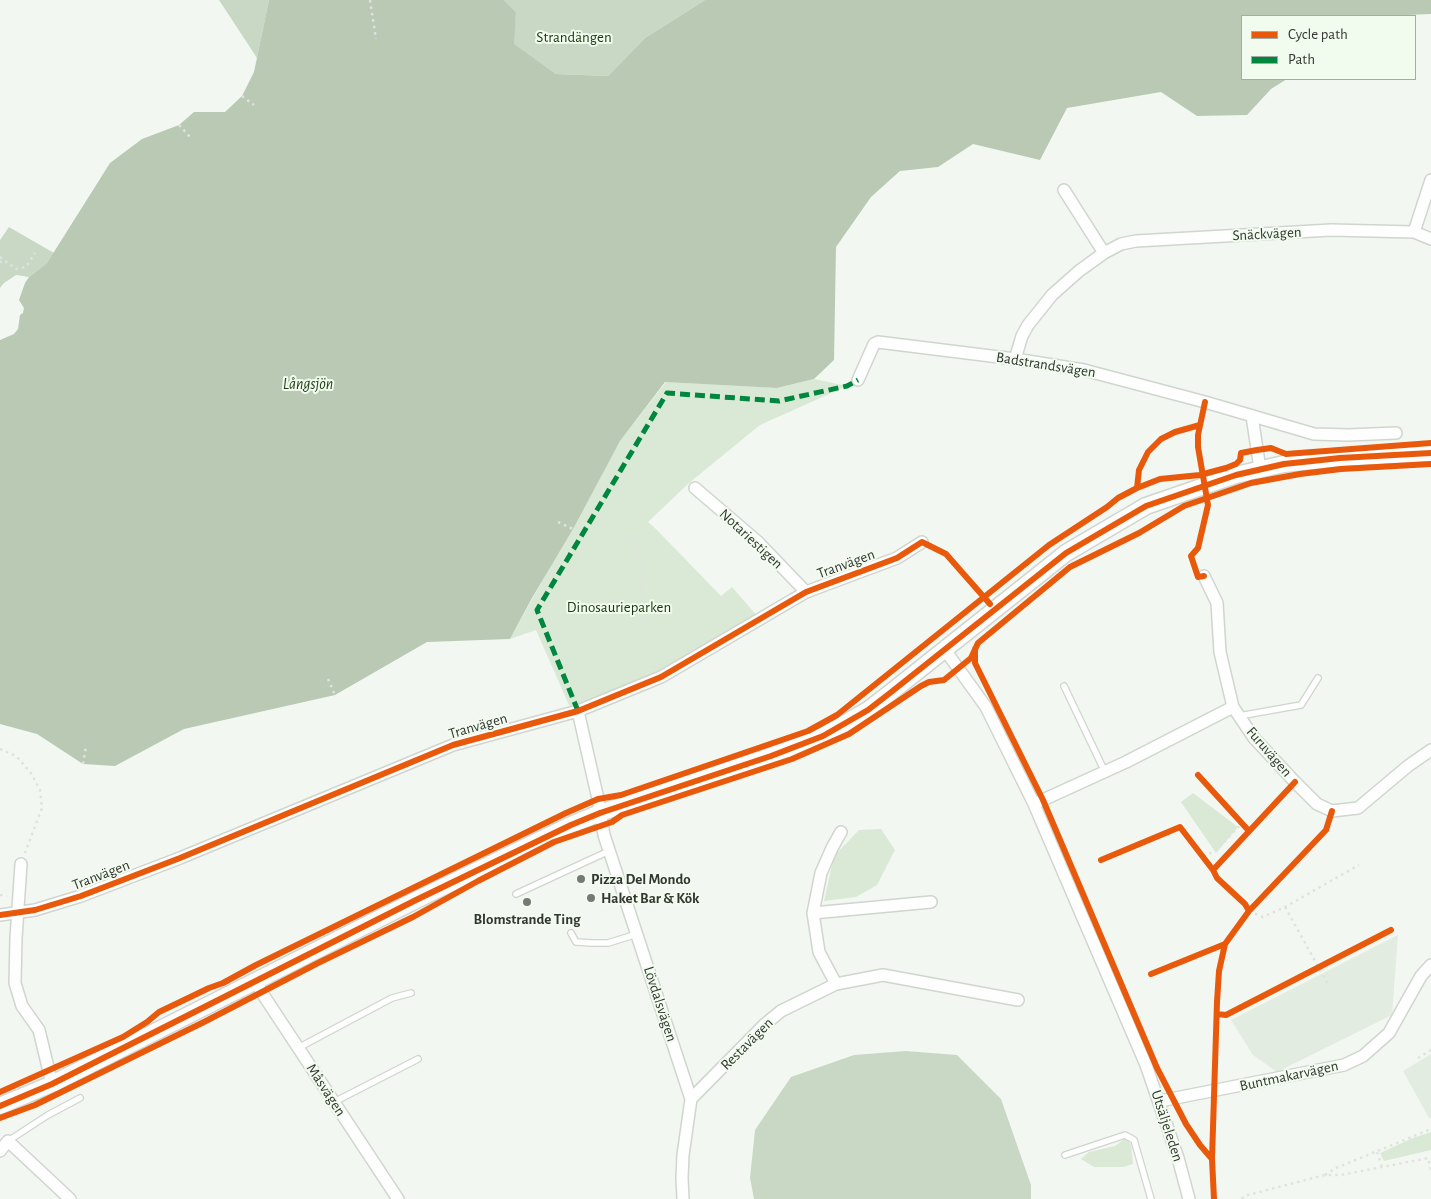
<!DOCTYPE html>
<html>
<head>
<meta charset="utf-8">
<style>
	body { margin:0 }
	#map { position:relative; width:1431px; height:1199px; overflow:hidden; background:#f2f8f1; font-family:"Alegreya Sans",sans-serif }
	canvas { display:block }
	.legend { position:absolute; left:1241px; top:15px; width:175px; height:65px; box-sizing:border-box; background:#f1fbee; border:1px solid #a5aca3; margin:0; padding:6px 9px; list-style:none; font-size:15px; color:#333632 }
	.legend li { display:flex; align-items:center; gap:10px; height:25px }
	.legend b { width:25px; border:1px solid #a5aca3 }
</style>
</head>
<body>
<div id="map">
<canvas width="1431" height="1199"></canvas>
<ul class="legend">
<li><b style="height:6px;background:#e8590c"></b>Cycle path</li>
<li><b style="height:6px;background:#00873e"></b>Path</li>
</ul>
</div>
<script>
const c = document.querySelector('canvas').getContext('2d');
c.lineJoin = 'round';
function paint(path, color) {
  c.fillStyle = color;
  c.fill(path, 'evenodd');
}
function toPath(rows) {
  const path = new Path2D();
  for (const r of rows) {
    path.moveTo(r[0], r[1]);
    for (let i = 2; i < r.length; i += 2) path.lineTo(r[i], r[i + 1]);
  }
  return path;
}
function trace(path, color, width, dash) {
  c.strokeStyle = color;
  c.lineWidth = width;
  c.lineCap = dash ? 'butt' : 'round';
  c.setLineDash(dash || []);
  c.stroke(path);
}
function write(font, color, halo, rows, align = 'center') {
  c.font = font + ' "Alegreya Sans",sans-serif';
  c.lineWidth = 4;
  c.setLineDash([]);
  c.textBaseline = 'middle';
  c.strokeStyle = halo;
  c.fillStyle = color;
  for (const [text, x, y, turn = 0] of rows) {
    c.save();
    c.translate(x, y);
    c.rotate((+turn || 0) * Math.PI / 180);
    c.textAlign = isNaN(turn) ? turn : align;
    if (halo) c.strokeText(text, 0, 0);
    c.fillText(text, 0, 0);
    c.restore();
  }
}
paint(toPath([
	[1398,935,1392,1015,1277,1072,1253,1055,1231,1020],
	[1431,1054,1431,1118,1429,1118,1403,1071]
]), '#e3ece0');
paint(toPath([
	[814,379,847,386,760,425,689,483,648,522,656,529,721,596,732,587,759,618,661,677,572,712,536,630,510,639,620,441,666,382,777,388],
	[1193,793,1238,827,1216,853,1181,802],
	[881,829,895,850,877,885,856,897,824,901,834,856,859,830],
	[1431,1132,1431,1150,1384,1161,1380,1153,1413,1138],
	[1127,1137,1131,1145,1133,1164,1123,1167,1094,1167,1081,1159,1089,1152,1115,1146]
]), '#dae8d6');
paint(toPath([
	[219,0,269,0,257,58],
	[504,0,705,0,645,38,608,76,556,74,513,44,516,12],
	[9,227,54,253,47,263,29,277,16,275,4,283,0,288,0,240],
	[906,1051,957,1055,1001,1099,1031,1185,1031,1199,754,1199,750,1178,755,1130,791,1077,854,1055]
]), '#c9d8c5');
paint(toPath([
	[269,0,504,0,516,12,514,44,556,74,608,76,645,38,705,0,1431,0,1431,14,1383,16,1242,16,1242,79,1287,79,1271,89,1247,115,1197,116,1161,92,1067,108,1040,160,973,144,938,167,900,171,871,197,836,247,834,360,814,379,777,388,665,382,620,441,573,529,532,598,510,639,427,642,335,695,184,729,115,766,83,764,37,734,0,724,0,340,14,334,18,329,20,315,23,313,24,308,19,300,25,283,29,277,47,263,110,163,142,139,179,125,194,112,225,112,242,96,254,72]
]), '#b9c9b4');
const lane = toPath([
	[1064,686,1105,772],
	[1239,716,1301,705,1318,678],
	[516,894,609,851],
	[571,933,576,942,592,943,608,943,637,934],
	[298,1048,392,998,411,993],
	[334,1102,418,1059],
	[8,1141,48,1115,80,1098],
	[1065,1155,1125,1135,1134,1140,1151,1199]
]);
const street = toPath([
	[1064,190,1104,253],
	[1414,232,1431,180],
	[1015,359,1022,336,1028,325,1052,295,1079,271,1104,253,1121,244,1136,241,1331,230,1414,232,1431,239],
	[858,380,874,344,878,342,1015,359,1084,370,1205,402,1314,434,1348,435,1396,433],
	[1252,416,1260,469],
	[695,488,758,542,806,592],
	[1204,576,1217,603,1220,652,1233,707],
	[945,650,986,707,1034,804,1146,1065,1178,1158,1189,1199],
	[578,711,598,799,604,835,691,1099,683,1155,682,1178,683,1199],
	[1034,804,1126,762,1233,707,1254,738,1295,782,1317,804,1332,811,1358,808,1408,766,1431,750],
	[21,864,16,938,15,983,22,1006,39,1030,52,1084],
	[813,913,931,902],
	[0,915,35,910,81,896,180,858,453,745,578,711,661,677,806,592,897,558,922,542],
	[256,981,262,993,398,1199],
	[836,984,819,952,813,913,821,873,832,848,841,832],
	[691,1099,764,1025,781,1011,836,984,883,975,1018,1000],
	[1160,1101,1344,1065,1363,1056,1389,1033,1421,976,1431,965],
	[0,1151,8,1141,70,1199]
]);
const secondary = toPath([
	[0,1106,52,1084,416,900,571,825,600,813,771,756,823,736,868,710,890,693,1066,553,1146,506,1236,475,1284,464,1340,458,1431,453]
]);
trace(lane, '#d0d5cf', 8);
trace(street, '#d0d5cf', 14);
trace(secondary, '#d0d5cf', 19);
trace(toPath([
	[370,0,376,39],
	[242,96,254,105],
	[179,125,191,138],
	[0,257,16,269,26,267,35,253],
	[0,263,2,259],
	[598,508,639,553,647,656,655,668],
	[558,522,573,529],
	[1138,530,1139,533],
	[328,679,335,695],
	[0,749,16,756,31,773,40,790,42,808,25,853],
	[83,764,86,746],
	[1203,856,1216,851,1242,823],
	[0,895,7,896],
	[1285,907,1329,986],
	[1249,911,1263,917,1285,907,1359,865],
	[1418,1058,1431,1050],
	[1377,1152,1382,1167],
	[1325,1175,1336,1168,1431,1129],
	[1242,1199,1244,1196,1325,1175,1341,1175,1428,1158,1431,1170]
]), '#e0e2df', 2.5, [2.5, 4]);
trace(lane, '#fdfefd', 5.5);
trace(street, '#fdfefd', 11);
trace(secondary, '#fdfefd', 16);
trace(toPath([
	[578,711,537,610,667,393,779,401,847,386,858,380]
]), '#00873e', 5, [10, 5]);
trace(toPath([
	[1137,488,1139,470,1148,452,1161,439,1175,432,1200,425],
	[1204,576,1198,577,1191,556,1198,548,1208,505,1198,447,1198,435,1205,402],
	[975,649,975,663,1043,800,1157,1068,1186,1124,1200,1145,1212,1159],
	[1198,775,1249,831],
	[1101,860,1180,827,1213,870,1217,878,1245,904,1249,911],
	[1213,870,1295,782],
	[0,915,35,910,81,896,180,858,453,745,578,711,661,677,806,592,897,558,922,542,946,554,990,604],
	[1151,974,1225,944],
	[1217,1014,1226,1015,1391,930],
	[0,1092,123,1037,147,1022,159,1012,182,1001,209,988,223,983,256,965,566,813,598,799,621,795,808,731,837,715,1049,545,1107,507,1118,498,1137,488,1160,479,1200,475,1226,468,1236,464,1240,460,1241,453,1257,450,1271,448,1286,454,1431,443],
	[0,1106,52,1084,416,900,571,825,600,813,771,756,823,736,868,710,890,693,1066,553,1146,506,1236,475,1284,464,1340,458,1431,453],
	[0,1118,35,1105,204,1022,318,963,413,917,478,881,554,842,612,822,622,815,792,759,849,734,921,686,929,682,944,680,971,658,978,643,1070,567,1139,533,1184,506,1251,483,1300,474,1341,469,1431,464],
	[1214,1199,1212,1159,1217,1002,1219,971,1225,944,1249,911,1326,830,1332,811]
]), '#e8590c', 6);
for (const [x, y, r, color] of [
	[581,879,5,"#767a75"],
	[591,898,5,"#767a75"],
	[527,902,5,"#767a75"]
]) {
  const dot = new Path2D();
  dot.arc(x, y, r, 0, 2 * Math.PI);
  c.fillStyle = color;
  c.fill(dot);
  trace(dot, '#f1fbee', 2);
}
write('15px', '#193810', '#f1fbee', [
	["Strandängen",574,37],
	["Dinosaurieparken",619,607]
]);
write('15px', '#333632', '#f1fbee', [
	["Snäckvägen",1267,234,-3],
	["Badstrandsvägen",1046,365,9],
	["Notariestigen",751,539,43],
	["Tranvägen",846,564,-20],
	["Tranvägen",478,726,-16],
	["Furuvägen",1269,752,49],
	["Tranvägen",101,875,-21],
	["Lövdalsvägen",660,1004,72],
	["Restavägen",747,1044,-45],
	["Buntmakarvägen",1289,1076,-12],
	["Måsvägen",326,1090,57],
	["Utsäljeleden",1167,1126,72]
]);
write('bold 15px', '#333632', '#f1fbee', [
	["Pizza Del Mondo",591,879],
	["Haket Bar & Kök",601,898],
	["Blomstrande Ting",527,919,"center"]
], 'left');
write('italic 16px', '#1f3e16', '#f1fbee', [
	["Långsjön",308,384]
]);
</script>
</body>
</html>
